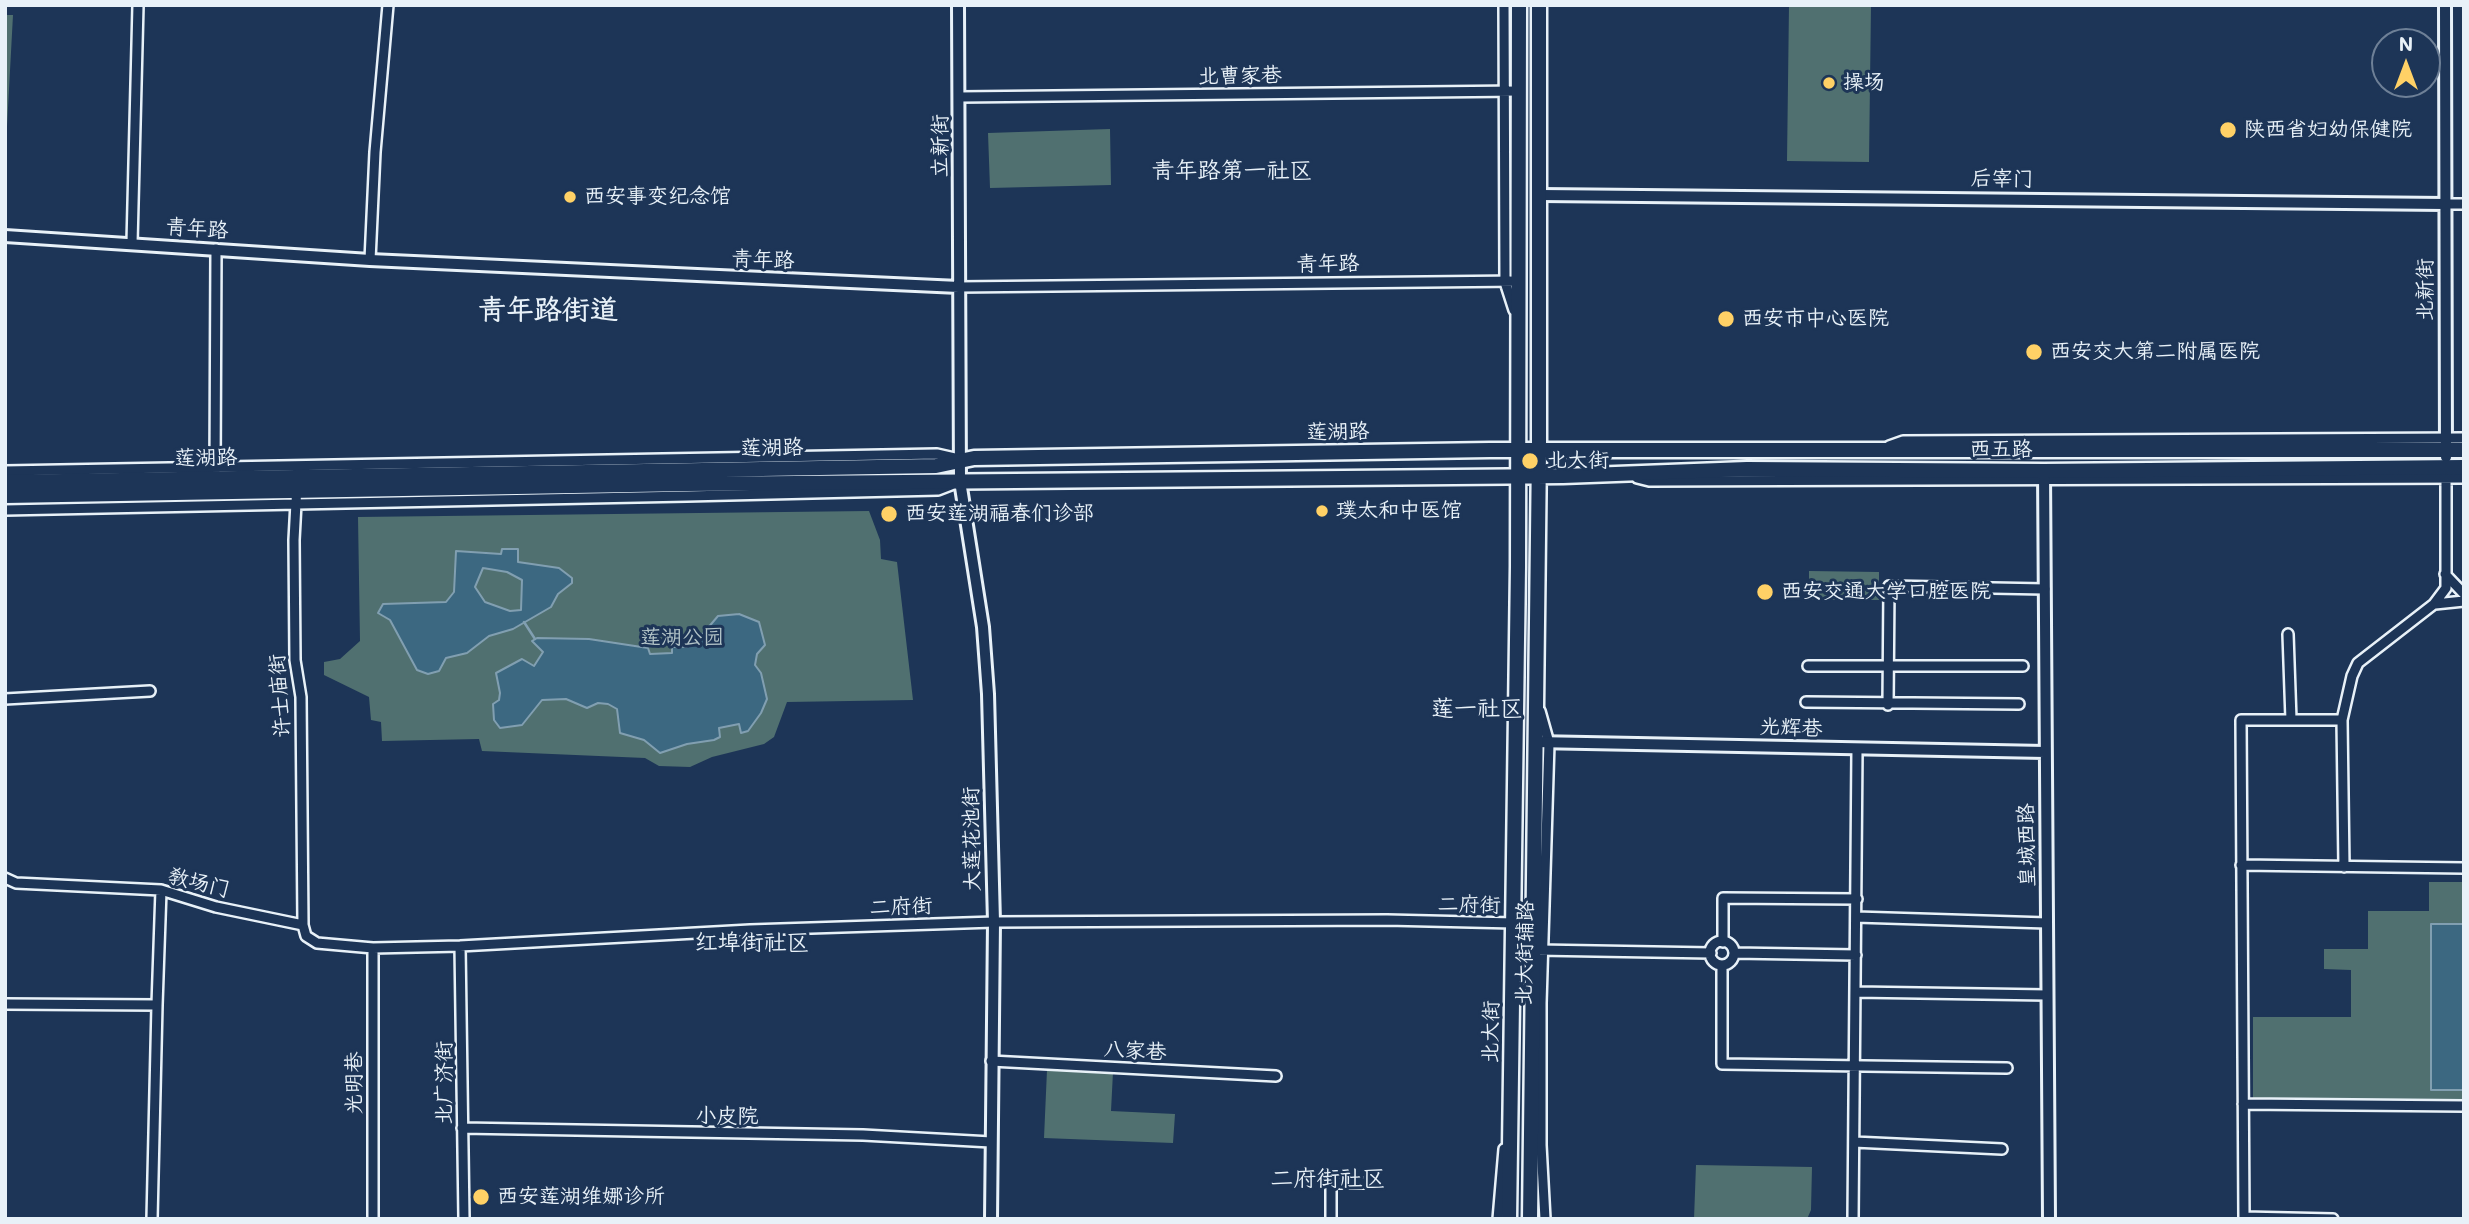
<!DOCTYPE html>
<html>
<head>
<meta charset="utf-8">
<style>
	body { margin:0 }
	#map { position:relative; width:2469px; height:1224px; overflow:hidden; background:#1d3557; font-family:Mali,sans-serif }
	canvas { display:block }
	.frame { position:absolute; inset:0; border:7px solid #e8f1f8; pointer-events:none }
	.north { position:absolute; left:2371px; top:28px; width:70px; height:70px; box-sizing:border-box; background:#1d3557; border:2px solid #6e8097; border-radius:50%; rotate:0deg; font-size:19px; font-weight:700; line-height:28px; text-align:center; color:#e8f1f8 }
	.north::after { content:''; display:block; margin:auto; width:24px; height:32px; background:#ffd166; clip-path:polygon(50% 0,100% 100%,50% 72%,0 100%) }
</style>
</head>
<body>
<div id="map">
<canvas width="2469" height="1224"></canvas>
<div class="frame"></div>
<div class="north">N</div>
</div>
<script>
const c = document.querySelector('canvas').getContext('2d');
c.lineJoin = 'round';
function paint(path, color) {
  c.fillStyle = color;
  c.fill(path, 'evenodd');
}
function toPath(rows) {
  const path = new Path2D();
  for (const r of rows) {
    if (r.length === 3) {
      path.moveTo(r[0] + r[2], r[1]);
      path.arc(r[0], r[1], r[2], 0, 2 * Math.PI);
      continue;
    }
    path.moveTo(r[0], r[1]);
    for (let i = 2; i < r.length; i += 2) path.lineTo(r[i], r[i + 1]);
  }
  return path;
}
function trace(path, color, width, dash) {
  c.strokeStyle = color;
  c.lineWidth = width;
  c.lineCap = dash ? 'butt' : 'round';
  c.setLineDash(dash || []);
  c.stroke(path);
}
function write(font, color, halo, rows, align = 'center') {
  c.font = font + ' Mali,"LXGW WenKai TC",sans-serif';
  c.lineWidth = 6;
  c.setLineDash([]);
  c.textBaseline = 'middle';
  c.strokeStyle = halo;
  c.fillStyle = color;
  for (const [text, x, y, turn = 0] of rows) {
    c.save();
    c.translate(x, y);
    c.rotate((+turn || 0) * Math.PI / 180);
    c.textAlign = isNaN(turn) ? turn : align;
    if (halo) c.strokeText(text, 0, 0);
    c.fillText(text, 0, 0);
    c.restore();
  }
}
paint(toPath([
	[1789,5,1871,5,1869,162,1787,161],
	[5,15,13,15,6,145,5,145],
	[1110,129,1111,185,990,188,988,133],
	[869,511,880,540,881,559,897,562,913,700,787,702,774,737,764,744,712,757,690,767,659,766,645,758,482,751,479,739,382,741,381,722,371,720,369,697,324,675,324,662,340,659,360,641,358,517],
	[1809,571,1879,572,1879,600,1809,600],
	[2429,882,2464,882,2464,1100,2253,1099,2253,1017,2351,1017,2351,970,2324,969,2324,949,2368,949,2368,911,2429,911],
	[1047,1070,1113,1072,1111,1111,1175,1114,1173,1143,1044,1138],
	[1696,1165,1812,1167,1811,1210,1807,1219,1694,1219]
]), '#507070');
const water = toPath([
	[502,549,518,549,518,562,559,568,572,578,572,583,558,594,551,607,513,629,489,636,467,653,446,658,439,671,428,674,417,670,390,620,378,613,383,604,446,602,454,592,456,551,501,554,502,549],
	[483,568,507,572,522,580,521,610,510,611,485,602,475,587,483,568],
	[739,614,759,622,765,645,757,654,755,665,761,673,767,699,761,713,748,731,741,733,739,724,719,728,720,737,714,740,687,744,660,753,644,740,620,733,617,709,608,704,598,703,587,708,566,699,542,700,522,725,500,728,494,720,493,704,499,700,500,693,496,673,522,659,534,666,543,652,532,641,537,638,589,639,648,648,650,654,672,653,672,647,686,647,696,642,718,616,739,614],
	[2431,924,2464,924,2464,1090,2431,1090,2431,924]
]);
paint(water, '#3c6881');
trace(water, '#819fb1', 2);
trace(toPath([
	[524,622,535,639]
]), '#819fb1', 2.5);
const minor = toPath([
	[1504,5,1505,282,1514,310],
	[960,97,1519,91],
	[2445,204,2464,204],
	[132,243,138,5],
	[370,260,375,152,388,5],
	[959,287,1519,281],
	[1889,446,1903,441,2464,438],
	[298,466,294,540,295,660,301,697,303,925,306,936,317,943,373,948,460,946,750,930,994,922,1387,920,1514,923],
	[5,471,937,454,959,459],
	[215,472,216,249],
	[1637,478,1649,481,2464,478],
	[5,510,687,496,938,490,951,485],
	[2445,574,2464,594],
	[2435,604,2464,601],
	[2288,634,2291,720],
	[1808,666,2023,666],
	[5,699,150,691],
	[1806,702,2019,704],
	[1888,705,1889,586,2045,589],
	[1540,711,1549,743,1541,1003,1541,1145,1545,1219],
	[2241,865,2464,868],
	[2344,867,2342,720,2352,676,2358,663,2434,604,2446,588,2446,475],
	[5,878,16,883,161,890,216,907,303,925],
	[1856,917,2047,923],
	[1722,953,12],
	[1723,942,1723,898,1857,899],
	[460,946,464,1219],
	[1538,950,1711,953],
	[1734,953,1856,955],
	[1722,965,1722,1064,2007,1068],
	[1856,992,2047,995],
	[5,1004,157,1005,161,890],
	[991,1061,1276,1076],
	[2243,1104,2464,1106],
	[462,1128,863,1135,991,1142],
	[1854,1142,2002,1149],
	[2244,1217,2333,1219],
	[152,1219,157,1005],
	[373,1219,373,948],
	[1331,1219,1331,1183,1372,1183],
	[1498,1219,1504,1149],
	[1853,1219,1857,749],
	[2244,1219,2241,720,2342,720]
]);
const tertiary = toPath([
	[958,5,960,481,983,627,988,694,994,922,991,1219],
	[2445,5,2446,457],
	[1541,195,2445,204],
	[5,236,370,260,959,287],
	[2044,471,2049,1219],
	[1535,742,2045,752]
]);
const primary = toPath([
	[5,482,936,466,974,458,1490,450,2464,450],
	[5,496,687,484,1563,476,1747,469,2044,471,2464,467],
	[1509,1219,1518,567,1519,5],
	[1530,1219,1539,451,1539,5]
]);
trace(minor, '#e8f1f8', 14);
trace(tertiary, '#e8f1f8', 16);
trace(primary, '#e8f1f8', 19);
trace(minor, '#1d3557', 9);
trace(tertiary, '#1d3557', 10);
trace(primary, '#1d3557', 14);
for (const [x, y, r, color] of [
	[1829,83,7,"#ffd166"],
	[2228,130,9,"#ffd166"],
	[570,197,7,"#ffd166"],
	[1726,319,9,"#ffd166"],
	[2034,352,9,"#ffd166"],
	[1530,461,9,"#ffd166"],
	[1322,511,7,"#ffd166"],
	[889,514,9,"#ffd166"],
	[1765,592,9,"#ffd166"],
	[481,1197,9,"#ffd166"]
]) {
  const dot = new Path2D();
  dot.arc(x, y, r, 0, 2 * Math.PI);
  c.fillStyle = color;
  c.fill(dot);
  trace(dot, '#1d3557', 2.5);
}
write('21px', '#e8f1f8', '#1d3557', [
	["北曹家巷",1240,76,-1],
	["立新街",941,146,-90],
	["后宰门",2002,179,1],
	["青年路",197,229,4],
	["青年路",763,260,2],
	["青年路",1328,264,-1],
	["北新街",2426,290,-90],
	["莲湖路",1338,432,-1],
	["莲湖路",772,448,-1],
	["西五路",2001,450],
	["莲湖路",206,458,-1],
	["许士庙街",280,696,-94],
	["光辉巷",1791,728,2],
	["大莲花池街",972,839,-91],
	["皇城西路",2027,845,-91],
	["教场门",199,883,14],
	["二府街",1469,905,1],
	["二府街",901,907,-2],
	["北大街辅路",1525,953,-89],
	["北大街",1491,1032,-89],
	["八家巷",1135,1051,3],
	["光明巷",355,1083,-90],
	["北广济街",445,1083,-90],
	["小皮院",727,1117]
]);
write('21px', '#e8f1f8', '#1d3557', [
	["操场",1843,83],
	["陕西省妇幼保健院",2244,130],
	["西安事变纪念馆",584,197],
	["西安市中心医院",1742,319],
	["西安交大第二附属医院",2050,352],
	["北大街",1546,461],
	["璞太和中医馆",1336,511],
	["西安莲湖福春们诊部",905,514],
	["西安交通大学口腔医院",1781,592],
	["西安莲湖维娜诊所",497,1197]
], 'left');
write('21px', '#b3c4c8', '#1d3557', [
	["莲湖公园",682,638]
]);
write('23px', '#e8f1f8', '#1d3557', [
	["青年路第一社区",1232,171],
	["莲一社区",1477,709],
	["红埠街社区",752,943],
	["二府街社区",1328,1179]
]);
write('bold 28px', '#e8f1f8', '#1d3557', [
	["青年路街道",548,310]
]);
</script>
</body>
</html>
